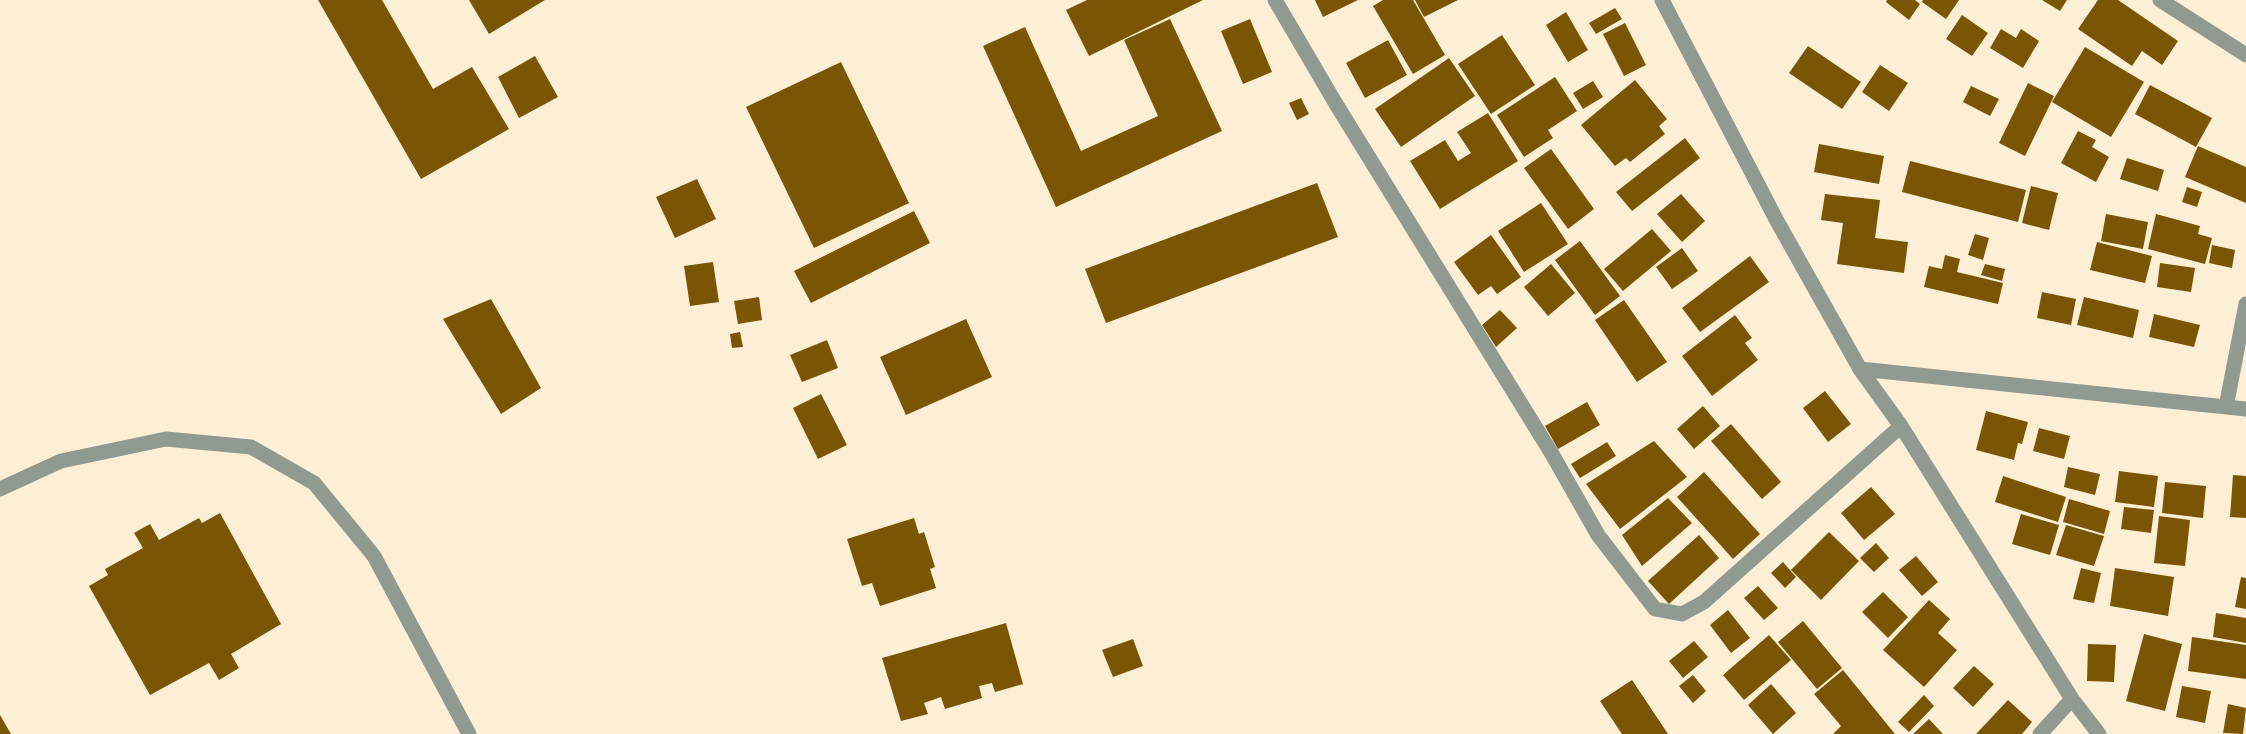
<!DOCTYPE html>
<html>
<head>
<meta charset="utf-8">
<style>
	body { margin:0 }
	canvas { display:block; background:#fdefd6 }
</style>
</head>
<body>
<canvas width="2246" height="734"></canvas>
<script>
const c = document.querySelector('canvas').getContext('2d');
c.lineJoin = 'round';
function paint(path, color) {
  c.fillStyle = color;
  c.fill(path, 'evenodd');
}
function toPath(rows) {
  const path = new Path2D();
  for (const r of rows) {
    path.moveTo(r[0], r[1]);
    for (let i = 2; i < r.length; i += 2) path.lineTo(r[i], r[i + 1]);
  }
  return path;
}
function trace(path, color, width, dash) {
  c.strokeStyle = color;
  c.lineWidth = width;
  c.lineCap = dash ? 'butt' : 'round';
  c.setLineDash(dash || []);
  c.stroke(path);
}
paint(toPath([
	[318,0,382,0,433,89,472,67,509,129,421,179],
	[469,0,545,0,489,34],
	[1087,0,1203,0,1089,56,1066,10],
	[1315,0,1358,0,1323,17],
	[1383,0,1413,0,1445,55,1413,74,1373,6],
	[1415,0,1458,0,1424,17],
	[1887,0,1915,0,1920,4,1909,20,1886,2],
	[1923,0,1959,0,1946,19,1922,2],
	[2042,0,2067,0,2060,11],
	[2098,0,2118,0,2178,41,2162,65,2142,51,2132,66,2078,29],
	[1615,8,1622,19,1596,34,1589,23],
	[1566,12,1588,50,1568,62,1546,25],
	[1962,15,1988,33,1972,56,1946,39],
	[1170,19,1222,131,1056,207,983,46,1025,27,1081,151,1158,116,1124,40],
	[1250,19,1272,72,1243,84,1221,31],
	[1625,23,1646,65,1624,76,1603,34],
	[2001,29,2016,38,2021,29,2039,41,2023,68,1990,48],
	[1502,35,1535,85,1491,114,1458,64],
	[1388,40,1407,75,1365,98,1346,63],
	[1808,46,1861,82,1842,109,1789,73],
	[2085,47,2144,82,2111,137,2052,102],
	[535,56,558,97,519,118,498,77],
	[1449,58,1475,96,1401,147,1375,109],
	[841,62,909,203,814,248,746,107],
	[1880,65,1908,83,1889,111,1862,92],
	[1555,77,1577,111,1548,130,1553,138,1524,157,1497,115],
	[1635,80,1667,119,1659,126,1665,134,1630,162,1626,158,1615,166,1581,125],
	[1593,81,1603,97,1583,109,1573,93],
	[2028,83,2054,96,2025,156,1999,143],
	[2150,85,2212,118,2196,147,2135,114],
	[1971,86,1999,99,1990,116,1963,102],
	[1301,98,1309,114,1297,120,1289,103],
	[1488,113,1518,161,1440,209,1410,161,1445,140,1458,161,1471,153,1457,132],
	[2078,131,2096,140,2092,147,2109,157,2096,182,2061,163],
	[1685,138,1700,158,1632,211,1616,192],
	[1819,144,1884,156,1879,184,1814,172],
	[2198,146,2246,167,2246,203,2185,177],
	[1551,149,1594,209,1568,229,1524,168],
	[2127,158,2164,170,2158,191,2120,179],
	[1910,161,2026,190,2018,222,1902,192],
	[697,179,716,219,675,238,656,197],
	[1317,183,1338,237,1106,323,1085,269],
	[2031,186,2058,193,2049,230,2022,223],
	[2187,187,2202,192,2197,207,2182,202],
	[1681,194,1705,221,1682,242,1657,214],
	[1825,194,1880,200,1875,238,1908,242,1904,273,1837,264,1843,223,1821,220],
	[1541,203,1568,244,1524,272,1498,231],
	[914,211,930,243,811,303,794,271],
	[2106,214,2148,222,2143,249,2101,241],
	[2156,214,2200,226,2198,234,2212,238,2205,264,2148,249],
	[1652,229,1671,251,1623,291,1604,269],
	[1975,234,1989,238,1983,260,1968,255],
	[1491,235,1521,277,1497,294,1491,286,1478,295,1454,262],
	[1580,241,1620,296,1595,315,1555,260],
	[2097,242,2152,256,2145,283,2090,270],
	[2212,245,2235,250,2232,268,2209,263],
	[1682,248,1698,271,1672,289,1656,267],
	[1945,255,1960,259,1957,272,2003,283,1998,304,1924,287,1929,266,1942,269],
	[1750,256,1769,282,1700,332,1682,308],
	[713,262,719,302,690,306,684,266],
	[2160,263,2195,268,2191,292,2157,287],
	[1551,264,1575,293,1548,316,1524,287],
	[1985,264,2005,269,2002,281,1981,275],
	[2042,292,2076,299,2071,325,2037,318],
	[759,297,762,320,738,324,734,301],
	[2084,297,2139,310,2133,338,2077,325],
	[491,299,541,388,501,414,443,319],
	[1624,300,1667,362,1637,382,1595,320],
	[1500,310,1517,328,1496,347,1482,325],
	[2154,314,2200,325,2194,347,2149,337],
	[1735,315,1752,338,1745,343,1758,360,1712,396,1682,356],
	[966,319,992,377,906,415,880,357],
	[740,332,743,347,732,348,730,334],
	[827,340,838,368,802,382,790,355],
	[1825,391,1851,424,1828,442,1803,408],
	[821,394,847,445,818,459,793,408],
	[1587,402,1600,425,1558,449,1545,426],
	[1703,406,1720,426,1694,449,1677,429],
	[1986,411,2028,422,2022,444,2018,443,2014,460,1976,450],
	[1731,424,1781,482,1762,499,1711,441],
	[2039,428,2070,436,2064,459,2033,451],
	[1654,441,1687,477,1620,529,1586,484],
	[1607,442,1616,456,1580,478,1571,464],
	[2068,467,2100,474,2095,495,2064,487],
	[2119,471,2158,476,2154,507,2115,502],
	[1704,472,1760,534,1733,559,1677,497],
	[2233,475,2246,476,2246,518,2230,517],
	[2003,476,2066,497,2058,522,1995,502],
	[2165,482,2206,486,2203,518,2162,513],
	[1871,487,1895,514,1864,540,1841,513],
	[1668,498,1692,523,1642,566,1622,535],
	[2069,499,2110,511,2104,534,2063,522],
	[2124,507,2154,510,2151,533,2121,529],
	[220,513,281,624,231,654,239,668,219,680,209,663,150,695,89,586,108,575,105,569,143,548,134,533,150,524,159,540,199,518,202,523],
	[2021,514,2059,525,2050,555,2012,544],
	[2159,516,2190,520,2185,566,2154,563],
	[914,518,919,534,924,532,935,567,930,569,936,588,880,606,872,583,862,586,847,539],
	[2066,525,2104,536,2094,566,2056,555],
	[1829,532,1859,561,1821,600,1791,570],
	[1699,535,1719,558,1669,604,1648,581],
	[1876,543,1889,558,1874,572,1860,558],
	[1916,556,1938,582,1922,596,1899,570],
	[1783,562,1796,577,1785,588,1771,573],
	[2081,568,2101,573,2094,603,2073,599],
	[2115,568,2174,577,2168,616,2110,606],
	[2241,577,2246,578,2246,609,2235,607],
	[1758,586,1778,608,1764,620,1744,598],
	[1883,592,1908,617,1888,638,1862,612],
	[1929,600,1950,619,1938,633,1957,650,1924,687,1883,650],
	[1728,610,1750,638,1731,653,1710,625],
	[2216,613,2246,618,2246,643,2213,637],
	[1803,621,1842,668,1817,689,1778,642],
	[1006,623,1023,684,995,692,992,683,979,686,982,698,945,709,941,697,924,703,928,714,901,721,882,658],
	[2144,634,2182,644,2165,711,2126,701],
	[1769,635,1791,660,1744,700,1723,675],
	[2192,637,2246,645,2246,679,2188,671],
	[1133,639,1143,666,1113,677,1102,650],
	[1694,641,1708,657,1683,678,1669,661],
	[2088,644,2116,645,2114,682,2087,681],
	[1974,666,1994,684,1973,707,1953,688],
	[1843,670,1895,734,1833,734,1841,726,1814,694],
	[1693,675,1706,691,1693,703,1679,686],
	[1632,680,1668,734,1622,734,1600,701],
	[1771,684,1796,713,1773,734,1748,705],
	[2182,686,2211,691,2205,723,2176,717],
	[1924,695,1934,706,1909,732,1898,722],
	[2008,700,2032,722,2022,734,1976,734],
	[2228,704,2246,708,2243,734,2223,733],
	[0,715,11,734,0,734],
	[1929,719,1943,734,1913,734]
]), '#7a5604');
trace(toPath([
	[1275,0,1336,104,1552,454,1598,535,1655,609,1682,614,1704,602,1901,426],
	[1662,0,1777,221,1860,369,1901,426,2072,699,2099,734],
	[2160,0,2246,55],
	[1860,369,2246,409],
	[2226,407,2246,304],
	[0,489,61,461,166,439,251,447,314,483,374,556,469,734],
	[2040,734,2072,699]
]), '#909a91', 15);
</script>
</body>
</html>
